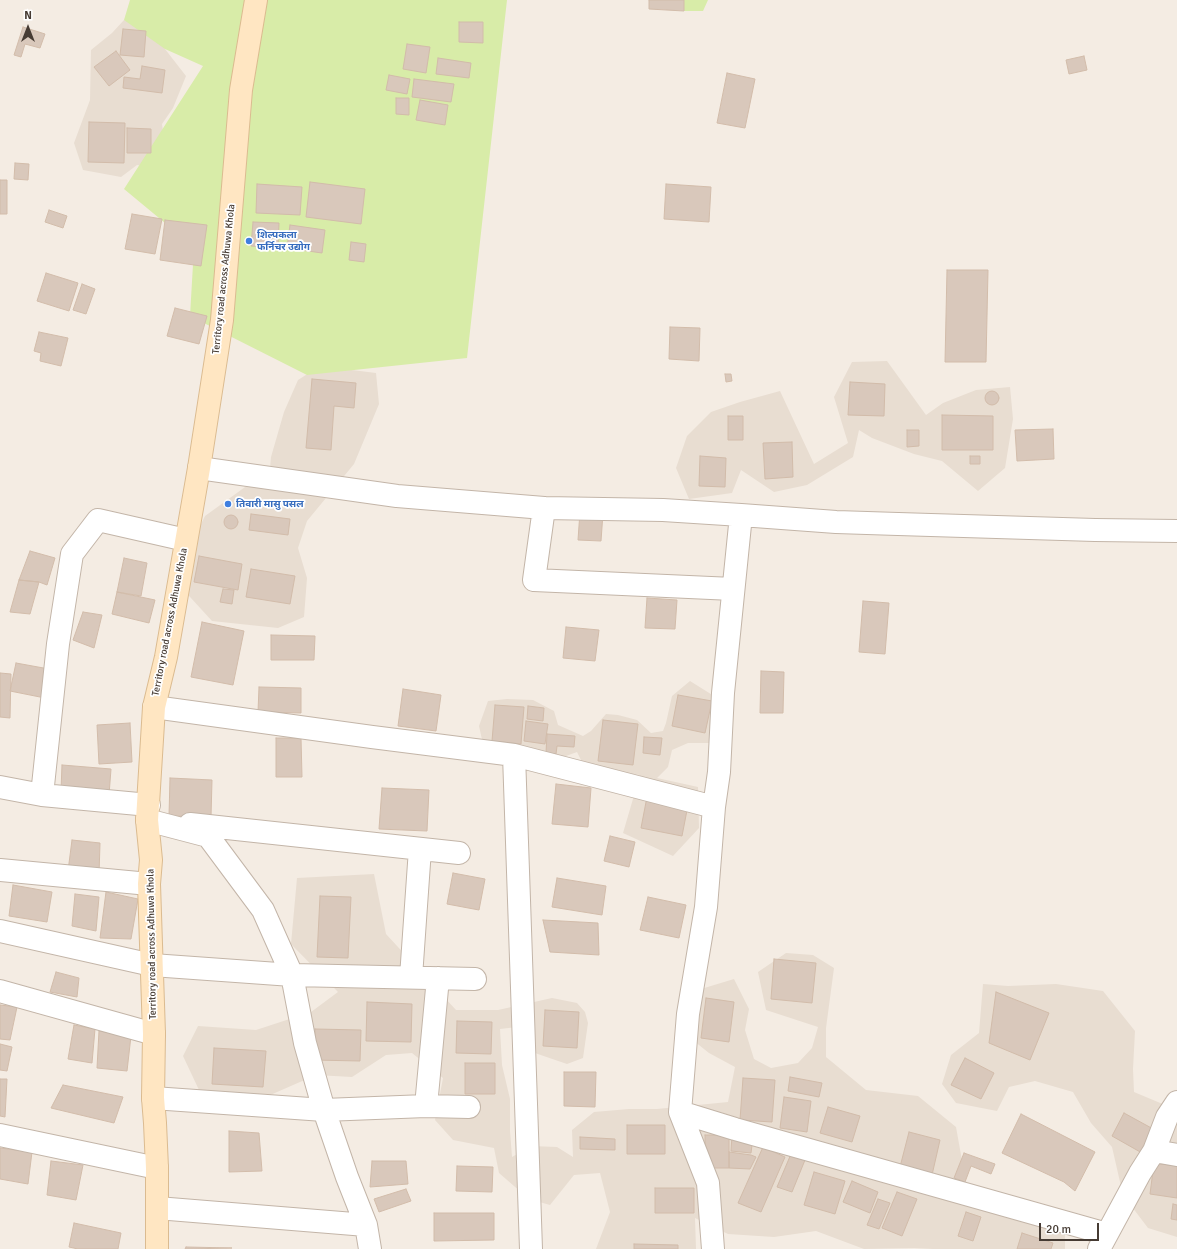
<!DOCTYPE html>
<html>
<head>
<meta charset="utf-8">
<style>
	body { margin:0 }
	#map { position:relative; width:1177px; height:1249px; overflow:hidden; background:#f4ece3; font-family:Signika,sans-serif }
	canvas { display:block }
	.north { position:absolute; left:8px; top:8px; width:40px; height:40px; -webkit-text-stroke:3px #fff; paint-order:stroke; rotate:0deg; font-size:11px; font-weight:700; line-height:16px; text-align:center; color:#463b33 }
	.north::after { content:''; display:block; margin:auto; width:14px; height:18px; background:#463b33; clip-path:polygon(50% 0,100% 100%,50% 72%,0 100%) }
	.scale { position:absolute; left:1039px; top:1223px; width:60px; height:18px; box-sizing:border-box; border:2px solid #463b33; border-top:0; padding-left:5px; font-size:12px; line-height:14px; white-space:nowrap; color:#463b33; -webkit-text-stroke:3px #fff; paint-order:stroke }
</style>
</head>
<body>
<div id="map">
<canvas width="1177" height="1249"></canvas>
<div class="north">N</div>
<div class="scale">20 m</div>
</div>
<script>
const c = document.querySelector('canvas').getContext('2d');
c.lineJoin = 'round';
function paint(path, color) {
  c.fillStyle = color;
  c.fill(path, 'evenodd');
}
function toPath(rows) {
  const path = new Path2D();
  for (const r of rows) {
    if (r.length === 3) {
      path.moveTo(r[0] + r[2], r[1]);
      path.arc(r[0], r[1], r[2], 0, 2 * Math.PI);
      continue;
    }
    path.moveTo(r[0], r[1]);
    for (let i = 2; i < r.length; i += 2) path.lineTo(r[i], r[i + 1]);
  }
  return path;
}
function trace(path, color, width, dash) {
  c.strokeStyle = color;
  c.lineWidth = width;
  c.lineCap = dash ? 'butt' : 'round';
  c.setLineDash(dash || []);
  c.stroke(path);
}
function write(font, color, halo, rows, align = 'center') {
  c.font = font + ' Signika,"Noto Sans Devanagari",sans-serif';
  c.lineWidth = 3.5;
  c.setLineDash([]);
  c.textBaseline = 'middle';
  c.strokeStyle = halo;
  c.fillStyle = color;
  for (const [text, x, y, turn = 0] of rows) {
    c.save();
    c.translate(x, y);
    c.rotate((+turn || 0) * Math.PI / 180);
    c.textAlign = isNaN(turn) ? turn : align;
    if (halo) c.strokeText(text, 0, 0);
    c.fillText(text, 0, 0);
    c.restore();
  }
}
paint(toPath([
	[124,20,154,25,165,49,186,76,173,108,162,124,167,159,158,168,137,165,121,177,83,170,74,143,90,100,91,50,112,33],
	[887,361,926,415,943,403,976,390,1010,387,1013,419,1005,468,978,491,942,461,914,454,872,438,859,430,853,457,807,485,774,492,741,470,732,493,689,499,676,468,687,436,711,412,740,402,780,391,814,464,848,443,834,397,852,362],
	[320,366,376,373,379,404,354,464,307,521,298,548,307,578,304,617,278,628,212,621,180,586,187,552,205,516,270,469,271,457,284,412,298,380],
	[690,681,714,696,710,743,688,743,672,750,668,767,657,778,698,787,699,828,673,856,623,833,640,775,609,771,584,766,577,752,555,760,483,744,479,726,488,701,507,699,533,700,554,711,558,725,583,736,591,731,606,714,618,715,637,720,651,733,663,731,666,723,672,696],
	[374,874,386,934,456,1010,498,1010,552,998,577,1003,585,1012,588,1023,583,1058,567,1064,532,1052,526,1026,500,1029,502,1065,510,1099,510,1131,512,1157,531,1146,557,1147,573,1157,572,1130,594,1112,629,1109,657,1109,728,1102,735,1067,709,1053,694,1041,701,989,734,979,749,1009,745,1030,754,1059,771,1068,798,1063,812,1048,818,1027,766,1010,758,972,786,953,813,955,834,968,826,1028,826,1057,866,1090,918,1096,956,1127,963,1166,958,1192,1065,1221,1065,1249,933,1249,914,1248,864,1249,816,1231,774,1237,728,1234,695,1218,696,1249,596,1249,610,1212,600,1173,574,1175,550,1205,529,1199,499,1173,494,1148,453,1140,435,1120,443,1078,412,1053,386,1055,352,1077,316,1075,268,1096,199,1090,183,1056,198,1026,256,1030,311,1012,338,992,291,944,297,878],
	[983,984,1008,986,1056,984,1103,991,1135,1031,1133,1069,1134,1092,1177,1110,1177,1237,1148,1228,1123,1195,1112,1147,1091,1123,1073,1092,1035,1081,1009,1087,997,1111,956,1103,942,1084,951,1055,979,1033]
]), '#e8ddd1');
paint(toPath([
	[130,0,507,0,467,358,307,375,190,316,194,247,124,189,203,66,165,49,124,20],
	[684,0,708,0,703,11,684,11]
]), '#d8eca8');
const building = toPath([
	[649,0,684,0,684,11,649,9,649,0],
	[459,22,483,22,483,43,459,42,459,22],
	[23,27,45,34,40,48,25,44,21,57,14,55,23,27],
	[123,29,146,31,144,57,120,55,123,29],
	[407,44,430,47,426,73,403,69,407,44],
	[116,51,130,70,109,86,94,67,116,51],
	[1084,56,1087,70,1069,74,1066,60,1084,56],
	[438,58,471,63,469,78,436,74,438,58],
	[142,66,165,70,162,93,123,88,124,77,140,79,142,66],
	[727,73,755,79,745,128,717,123,727,73],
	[389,75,410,79,407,94,386,90,389,75],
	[414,79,454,84,451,102,412,97,414,79],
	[396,98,409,98,409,115,396,114,396,98],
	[420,100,448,105,445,125,416,120,420,100],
	[89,122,125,123,124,163,88,162,89,122],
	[127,128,151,129,151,153,127,153,127,128],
	[15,163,29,164,28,180,14,179,15,163],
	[0,180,7,180,7,214,0,214,0,180],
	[310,182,365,189,361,224,306,217,310,182],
	[257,184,302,187,300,215,256,213,257,184],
	[666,184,711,187,709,222,664,219,666,184],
	[49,210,67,216,63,228,45,222,49,210],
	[132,214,162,219,155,254,125,249,132,214],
	[165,220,207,225,201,266,160,260,165,220],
	[253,222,279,223,278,248,251,246,253,222],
	[290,225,325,230,322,253,287,248,290,225],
	[351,242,366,244,364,262,349,260,351,242],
	[947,270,988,270,986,362,945,362,947,270],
	[46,273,78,283,69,311,37,301,46,273],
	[82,284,95,289,86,314,73,310,82,284],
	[175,308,207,316,199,344,167,336,175,308],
	[670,327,700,328,699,361,669,359,670,327],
	[39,332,68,338,61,366,40,361,41,353,34,351,39,332],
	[725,374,731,374,732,381,726,382,725,374],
	[312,379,356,383,354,408,334,406,331,450,306,448,312,379],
	[850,382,885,384,884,416,848,415,850,382],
	[992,398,7],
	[942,415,993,416,993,450,942,450,942,415],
	[728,416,743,416,743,440,728,440,728,416],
	[1053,429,1054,459,1017,461,1015,430,1053,429],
	[907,430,919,430,919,446,907,447,907,430],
	[792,442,793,477,765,479,763,443,792,442],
	[700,456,726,458,725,487,699,486,700,456],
	[970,456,980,456,980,464,970,464,970,456],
	[580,512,603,513,601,541,578,540,580,512],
	[251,514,290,519,288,535,249,530,251,514],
	[231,522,7],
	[30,551,55,558,47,585,39,582,19,580,30,551],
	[199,556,242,564,238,590,194,582,199,556],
	[124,558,147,563,141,596,117,592,124,558],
	[251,569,295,576,290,604,246,597,251,569],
	[19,580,39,582,30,614,10,612,19,580],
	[223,589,234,590,232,604,220,602,223,589],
	[117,592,155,600,149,623,112,614,117,592],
	[647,598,677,600,675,629,645,628,647,598],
	[863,601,889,603,885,654,859,652,863,601],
	[83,612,102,615,94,648,73,640,83,612],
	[202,622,244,631,233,685,191,677,202,622],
	[566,627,599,630,595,661,563,658,566,627],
	[271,635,315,636,314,660,271,660,271,635],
	[16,663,49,669,45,698,10,691,16,663],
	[761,671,784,672,783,713,760,713,761,671],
	[0,673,11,674,10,718,0,717,0,673],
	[259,687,301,688,301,713,258,712,259,687],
	[403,689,441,695,436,731,398,726,403,689],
	[678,695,712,701,705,733,672,726,678,695],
	[495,705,524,707,521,744,492,741,495,705],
	[528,706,544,708,543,721,527,719,528,706],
	[603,720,638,724,633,765,598,761,603,720],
	[526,721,548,724,545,744,524,741,526,721],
	[130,723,132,762,99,764,97,725,130,723],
	[547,734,575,736,574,747,557,746,556,754,546,753,547,734],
	[644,737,662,738,660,755,643,753,644,737],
	[276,738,301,738,302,777,276,777,276,738],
	[62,765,111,769,109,795,61,791,62,765],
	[170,778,212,780,211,817,169,816,170,778],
	[556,784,591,788,588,827,552,824,556,784],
	[382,788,429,790,427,831,379,829,382,788],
	[647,797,688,805,682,836,641,828,647,797],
	[610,836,635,842,629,867,604,861,610,836],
	[72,840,100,843,99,875,68,871,72,840],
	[453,873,485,879,479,910,447,904,453,873],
	[557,878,606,886,602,915,552,907,557,878],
	[13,885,52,892,47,922,9,916,13,885],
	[106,892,138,899,131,939,100,938,106,892],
	[75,894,99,897,96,931,72,926,75,894],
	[320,896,351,897,348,958,317,957,320,896],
	[648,897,686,905,679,938,640,930,648,897],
	[543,920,598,923,599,955,550,952,543,920],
	[774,959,816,963,812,1003,771,999,774,959],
	[56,972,79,978,77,997,50,992,56,972],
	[996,992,1049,1013,1030,1060,989,1043,996,992],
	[706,998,734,1002,729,1042,701,1038,706,998],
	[367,1002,412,1004,411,1042,366,1041,367,1002],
	[0,1005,17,1007,10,1040,0,1039,0,1005],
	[545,1010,579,1012,577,1048,543,1046,545,1010],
	[457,1021,492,1022,491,1054,456,1053,457,1021],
	[74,1025,95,1029,92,1063,68,1059,74,1025],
	[315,1029,361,1030,360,1061,314,1060,315,1029],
	[99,1031,131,1036,127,1071,97,1068,99,1031],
	[0,1044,12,1047,7,1071,0,1070,0,1044],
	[214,1048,266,1051,263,1087,212,1084,214,1048],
	[965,1058,994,1073,981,1099,951,1085,965,1058],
	[465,1063,495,1063,495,1094,465,1094,465,1063],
	[564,1072,596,1072,595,1107,564,1106,564,1072],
	[790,1077,822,1083,819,1097,788,1091,790,1077],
	[743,1078,775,1080,772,1122,740,1120,743,1078],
	[0,1079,7,1079,5,1117,0,1116,0,1079],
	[63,1085,123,1097,114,1123,51,1108,63,1085],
	[784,1097,811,1101,807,1132,780,1128,784,1097],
	[828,1107,860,1116,852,1142,820,1133,828,1107],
	[1124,1113,1155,1130,1142,1153,1112,1136,1124,1113],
	[1021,1114,1095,1152,1075,1191,1064,1182,1002,1153,1021,1114],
	[627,1125,665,1125,665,1154,627,1154,627,1125],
	[229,1131,259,1133,262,1171,229,1172,229,1131],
	[909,1132,940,1140,932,1175,900,1167,909,1132],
	[705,1135,729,1135,729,1168,705,1168,705,1135],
	[732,1135,753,1137,751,1153,731,1151,732,1135],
	[580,1137,615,1139,615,1150,580,1149,580,1137],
	[763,1147,785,1157,761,1212,738,1203,763,1147],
	[0,1148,32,1152,28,1184,0,1179,0,1148],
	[729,1152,751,1155,756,1157,750,1169,729,1168,729,1152],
	[964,1153,995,1164,991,1174,971,1166,965,1182,954,1178,964,1153],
	[791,1154,805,1160,792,1192,777,1187,791,1154],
	[51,1161,83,1165,76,1200,47,1195,51,1161],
	[372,1161,406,1161,408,1184,370,1187,372,1161],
	[1154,1163,1177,1166,1177,1198,1150,1194,1154,1163],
	[457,1166,493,1167,492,1192,456,1191,457,1166],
	[814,1172,845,1181,835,1214,804,1205,814,1172],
	[852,1181,878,1192,870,1213,843,1202,852,1181],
	[655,1188,694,1188,694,1213,655,1213,655,1188],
	[406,1189,411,1201,379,1212,374,1199,406,1189],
	[897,1192,917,1199,902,1236,882,1228,897,1192],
	[878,1199,890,1203,879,1229,867,1225,878,1199],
	[1173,1204,1177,1205,1177,1220,1171,1219,1173,1204],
	[966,1212,981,1217,973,1241,958,1236,966,1212],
	[434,1213,494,1213,494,1240,434,1241,434,1213],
	[74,1223,121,1233,118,1249,78,1249,69,1247,74,1223],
	[1022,1233,1053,1243,1051,1249,1017,1249,1022,1233],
	[634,1244,678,1245,678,1249,634,1249,634,1244],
	[186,1247,232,1248,185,1249,186,1247]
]);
paint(building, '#d9c8bb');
trace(building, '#d2bcaa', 1);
const street = toPath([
	[199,468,397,496,544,508,663,510,741,515],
	[544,508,534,580,733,589],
	[154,707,372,737,514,755,714,807],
	[514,755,531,1249],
	[0,787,42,795,149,805],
	[42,795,58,644,72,554,98,520,186,540],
	[147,820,208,836,263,910,292,975,305,1043,324,1110,347,1177,366,1225,370,1249],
	[190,824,459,853],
	[0,870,149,884],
	[0,931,152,965,292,975,475,979],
	[411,977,420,849],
	[0,991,154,1034],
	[153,1098,324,1110,426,1106,469,1107],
	[426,1106,438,978],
	[680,1112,735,1129,1107,1234],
	[0,1135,157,1168],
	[1154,1151,1177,1155],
	[157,1208,366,1225],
	[713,1249,708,1183,680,1112,688,1014,706,907,714,807,719,772,723,693,741,515,836,522,898,524,1095,530,1177,531],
	[1099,1249,1140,1173,1154,1151,1167,1117,1177,1102]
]);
const secondary = toPath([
	[157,1249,157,1168,155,1123,153,1098,154,1034,149,884,151,860,147,820,154,707,166,657,199,468,222,320,241,90,256,0]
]);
trace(street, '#c3b5a8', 24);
trace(secondary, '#dbbb90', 24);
trace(street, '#fff', 22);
trace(secondary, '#ffe6c2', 22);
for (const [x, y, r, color] of [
	[249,241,4,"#3f7fe0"],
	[228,504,4,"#3f7fe0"]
]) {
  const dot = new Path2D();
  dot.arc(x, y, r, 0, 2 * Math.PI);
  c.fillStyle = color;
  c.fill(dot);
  trace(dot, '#fff', 1.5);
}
write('bold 10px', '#366cbe', '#fff', [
	["शिल्पकला",257,235],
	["फर्निचर उद्योग",257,247],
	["तिवारी मासु पसल",236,504]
], 'left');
write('10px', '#463b33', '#fff', [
	["Territory road across Adhuwa Khola",224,279,-84],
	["Territory road across Adhuwa Khola",170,622,-79],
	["Territory road across Adhuwa Khola",152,944,-91]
]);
</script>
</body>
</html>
